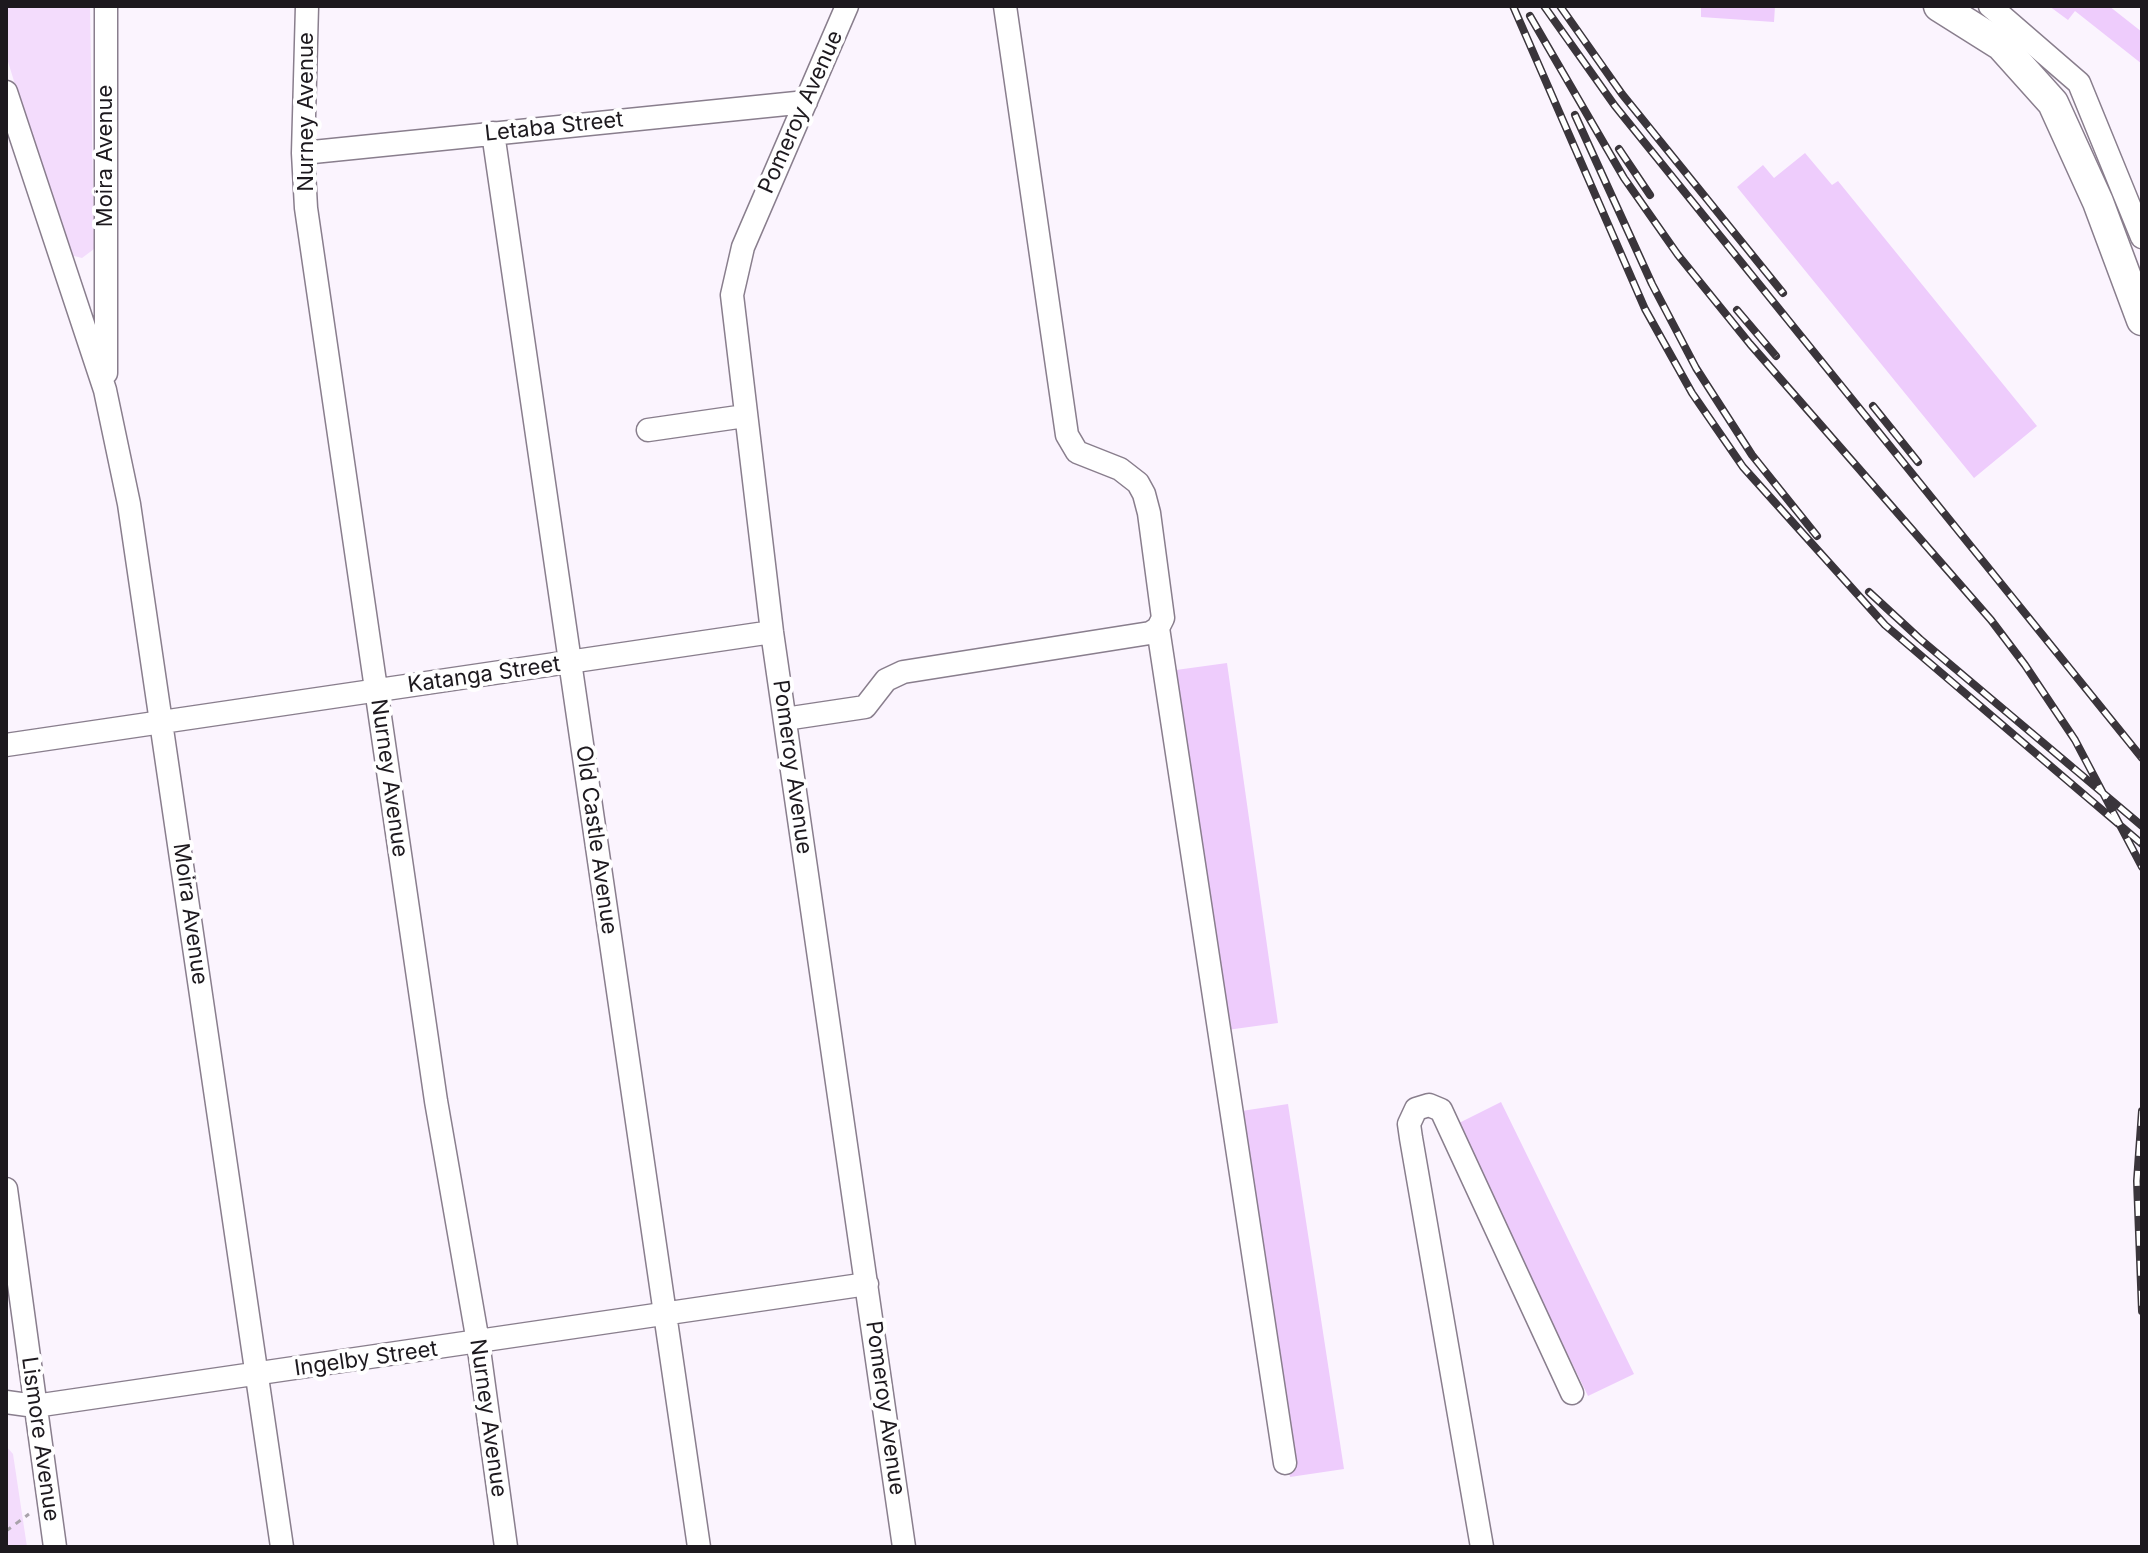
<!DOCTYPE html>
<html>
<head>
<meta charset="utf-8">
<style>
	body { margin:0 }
	#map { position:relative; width:2148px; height:1553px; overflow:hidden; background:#fbf4fe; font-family:Inter,sans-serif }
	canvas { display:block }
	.frame { position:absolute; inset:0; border:8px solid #1d191e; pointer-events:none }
</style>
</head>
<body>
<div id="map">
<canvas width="2148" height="1553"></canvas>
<div class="frame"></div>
</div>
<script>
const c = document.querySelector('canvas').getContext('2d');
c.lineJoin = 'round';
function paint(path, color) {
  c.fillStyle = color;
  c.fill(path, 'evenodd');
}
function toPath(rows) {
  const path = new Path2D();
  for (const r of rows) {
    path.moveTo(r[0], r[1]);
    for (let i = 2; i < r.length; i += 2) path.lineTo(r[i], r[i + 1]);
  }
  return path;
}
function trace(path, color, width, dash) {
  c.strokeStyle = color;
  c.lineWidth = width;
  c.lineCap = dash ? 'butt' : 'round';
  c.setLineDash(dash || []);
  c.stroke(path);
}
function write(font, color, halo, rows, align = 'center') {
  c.font = font + ' Inter,sans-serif';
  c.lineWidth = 8;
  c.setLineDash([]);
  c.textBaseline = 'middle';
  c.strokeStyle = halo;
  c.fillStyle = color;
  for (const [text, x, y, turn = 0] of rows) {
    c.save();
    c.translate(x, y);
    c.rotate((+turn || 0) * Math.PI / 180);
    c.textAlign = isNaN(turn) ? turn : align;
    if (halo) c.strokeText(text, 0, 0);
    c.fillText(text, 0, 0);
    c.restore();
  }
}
paint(toPath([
	[6,6,90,6,94,249,82,258,70,255,64,245,6,55],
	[6,1446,13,1454,27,1547,6,1547]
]), '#f3dcfc');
paint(toPath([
	[1701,6,1775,6,1774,22,1701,17],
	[2049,6,2109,6,2142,32,2142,64,2075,11,2068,20],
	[1805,153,1832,185,1838,181,2037,426,1974,478,1737,187,1763,165,1774,178],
	[1227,663,1278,1023,1227,1030,1176,670],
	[1501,1102,1634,1374,1588,1396,1455,1125],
	[1288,1104,1344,1469,1290,1477,1235,1112]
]), '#eeccfc');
const minor = toPath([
	[307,6,303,153,306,208,436,1101,478,1342,506,1547],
	[847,6,743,247,732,295,772,632,904,1547],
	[1990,6,2079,83,2142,237],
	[6,92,105,390,129,504,282,1547],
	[493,133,699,1547],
	[303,153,806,102],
	[106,373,106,6],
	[648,430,745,416],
	[1158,628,1285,1463],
	[785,719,865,707,886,680,903,672,1150,633,1158,628,1163,618,1149,513,1144,494,1138,483,1120,469,1077,452,1067,435,1005,6],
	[6,745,772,632],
	[6,1189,55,1547],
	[6,1402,35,1406,867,1284],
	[1482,1547,1411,1138,1409,1124,1416,1109,1429,1105,1441,1110,1572,1393]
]);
const major = toPath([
	[1939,6,2001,45,2053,103,2098,202,2142,320]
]);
trace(minor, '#897e8d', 25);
trace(major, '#897e8d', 33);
trace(toPath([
	[6,1531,29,1514]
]), '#a8a2aa', 3, [6, 6]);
trace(minor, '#fff', 22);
trace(major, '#fff', 30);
const rail = toPath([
	[1513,6,1645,309,1692,393,1743,467,1885,625,2142,844],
	[1544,6,1615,106,2142,758],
	[1560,6,1622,94,1783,293],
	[1530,16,1624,178,1678,255,1750,344,1991,620,2025,665,2075,740,2142,867],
	[1575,115,1652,284,1696,368,1752,455,1817,536],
	[1619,149,1650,195],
	[1737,310,1776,356],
	[1873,406,1918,462],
	[1869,592,1920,639,2142,826],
	[2142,1111,2137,1181,2142,1311]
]);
trace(rail, '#3a353b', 8);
trace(rail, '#fff', 5, [15]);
write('22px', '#1d191e', '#fff', [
	["Nurney Avenue",306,112,-90],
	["Pomeroy Avenue",801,112,-66],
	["Letaba Street",554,127,-6],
	["Moira Avenue",105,156,-90],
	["Katanga Street",484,675,-8],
	["Pomeroy Avenue",792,767,82],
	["Nurney Avenue",389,778,82],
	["Old Castle Avenue",596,840,82],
	["Moira Avenue",190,914,82],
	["Ingelby Street",366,1359,-8],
	["Pomeroy Avenue",885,1408,82],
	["Nurney Avenue",488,1418,82],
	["Lismore Avenue",40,1439,82]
]);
</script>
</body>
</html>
